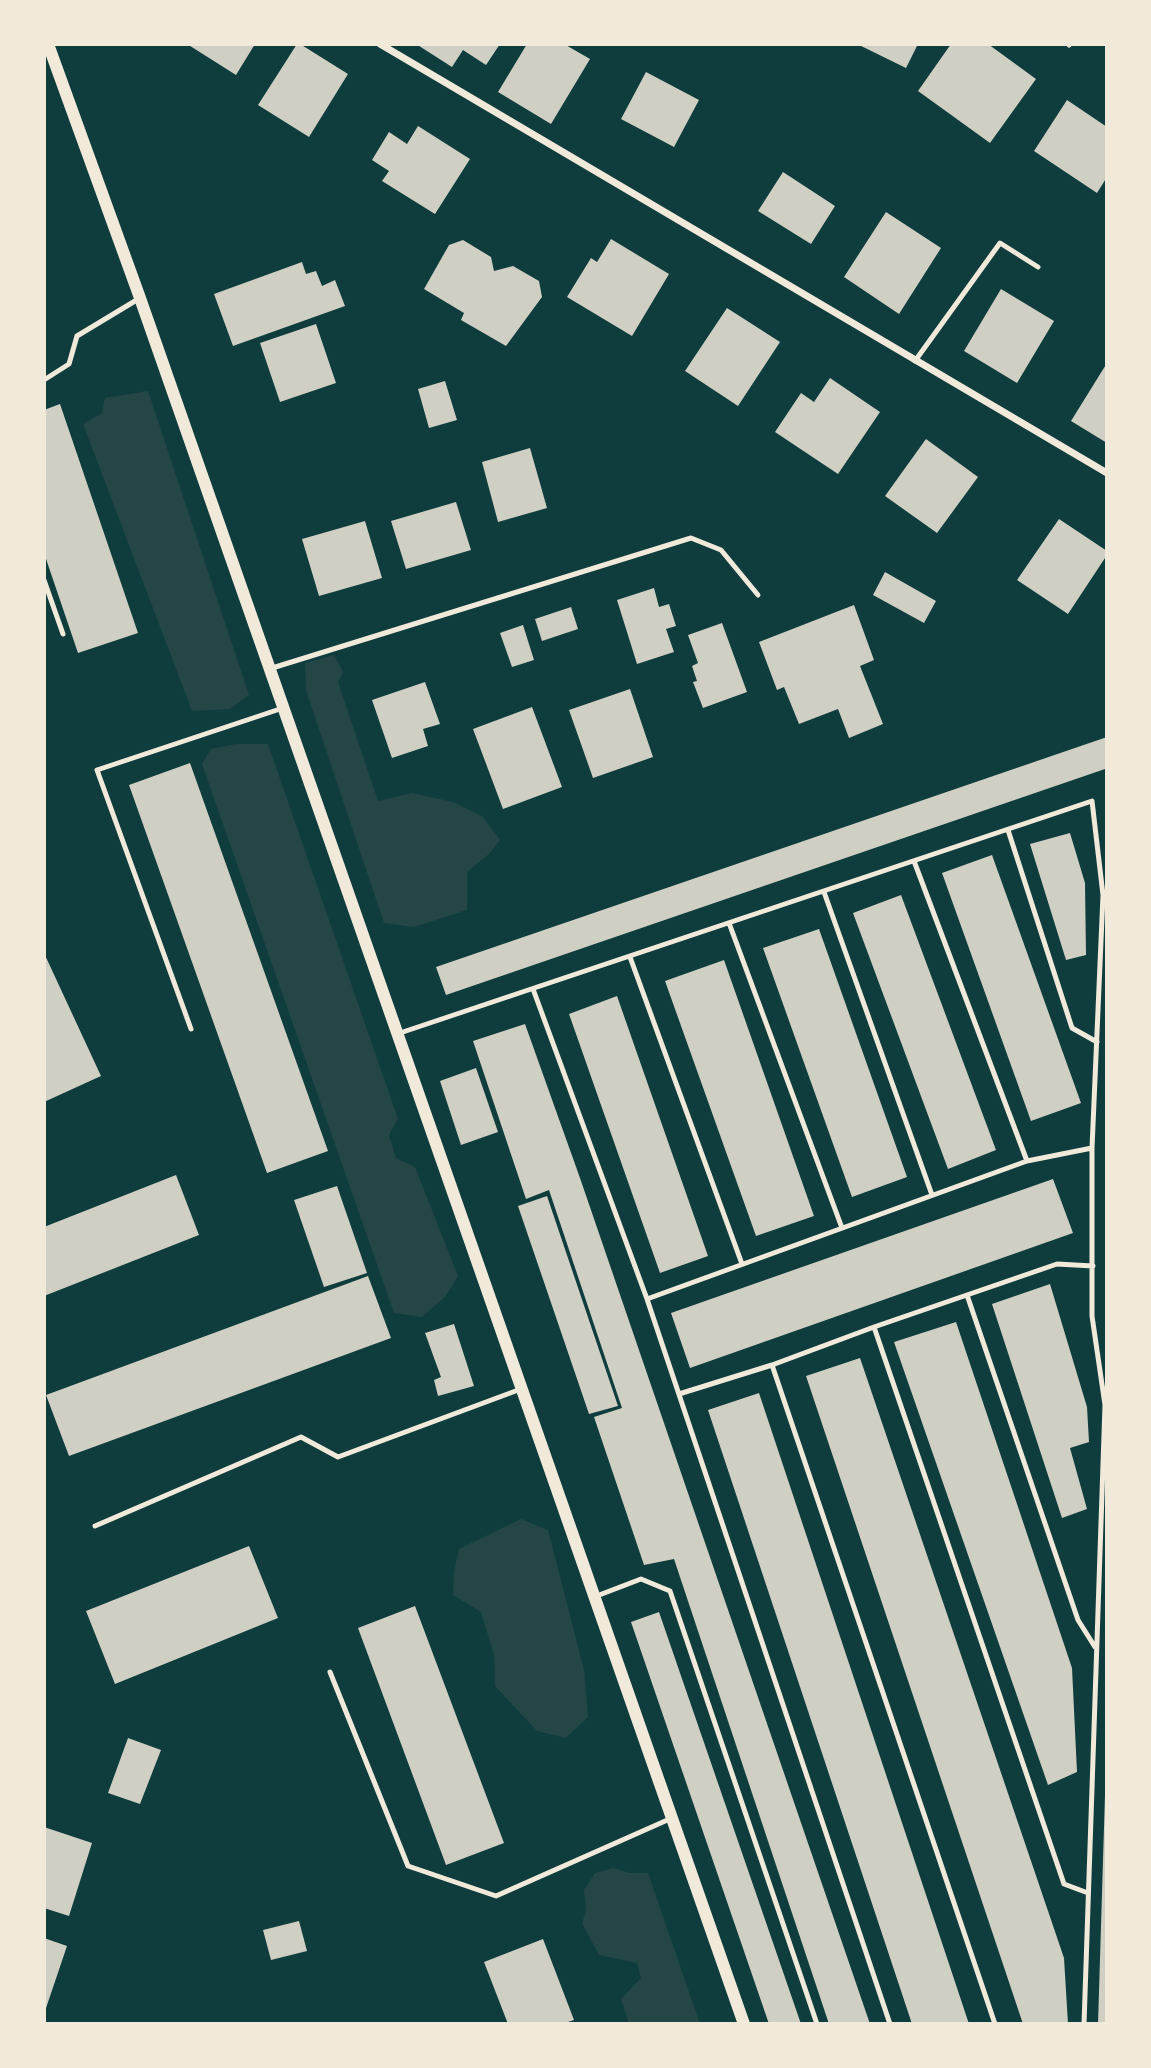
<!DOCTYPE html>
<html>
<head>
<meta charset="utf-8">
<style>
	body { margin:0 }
	#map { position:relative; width:1151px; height:2068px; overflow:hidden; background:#0f3d3e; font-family:Overpass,sans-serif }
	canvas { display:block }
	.frame { position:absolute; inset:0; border:46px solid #f1e9da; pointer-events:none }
</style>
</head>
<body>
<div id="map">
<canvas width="1151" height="2068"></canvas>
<div class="frame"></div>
</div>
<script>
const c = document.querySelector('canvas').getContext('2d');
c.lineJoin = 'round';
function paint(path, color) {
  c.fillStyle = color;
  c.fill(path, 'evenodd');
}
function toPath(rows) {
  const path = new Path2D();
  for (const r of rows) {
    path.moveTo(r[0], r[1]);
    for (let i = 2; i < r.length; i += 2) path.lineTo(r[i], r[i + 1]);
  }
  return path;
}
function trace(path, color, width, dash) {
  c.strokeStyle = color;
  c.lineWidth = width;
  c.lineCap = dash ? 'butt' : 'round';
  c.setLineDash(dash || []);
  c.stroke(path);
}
paint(toPath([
	[148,391,249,695,230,709,192,711,83,424,102,413,105,398],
	[334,655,343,672,338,682,378,801,412,793,453,802,482,816,500,840,489,854,467,872,467,910,414,927,384,923,306,690,305,663],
	[236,744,268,744,398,1119,389,1135,396,1158,415,1167,458,1276,445,1297,422,1317,394,1313,202,764,211,749],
	[521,1519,548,1530,584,1670,588,1717,566,1738,537,1731,495,1686,494,1655,481,1612,453,1595,454,1572,459,1549],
	[613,1868,629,1873,648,1873,700,2024,629,2024,621,1999,641,1978,637,1963,599,1955,582,1923,586,1911,584,1890,595,1873]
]), '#244646');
paint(toPath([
	[187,44,255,44,236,75],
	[297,44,300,44,348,74,309,137,258,105],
	[416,44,500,44,486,65,463,50,452,67],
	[527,44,564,44,590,59,551,124,498,92],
	[857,44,918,44,906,68],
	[951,44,988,44,1036,79,990,143,918,91],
	[646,72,699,100,674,147,621,119],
	[1067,100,1107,127,1107,177,1097,193,1034,151],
	[418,126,470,159,435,214,382,181,389,171,372,160,389,132,407,144],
	[783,172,835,206,811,244,758,211],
	[886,212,941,248,899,314,844,277],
	[611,239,669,274,632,336,567,297,591,258,597,262],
	[463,240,491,257,494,271,513,266,539,281,542,297,506,346,461,320,464,313,424,289,449,245],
	[302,262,306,274,316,271,322,286,335,280,345,306,233,346,214,294],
	[1001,289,1054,321,1017,383,964,351],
	[727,308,780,342,738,406,685,371],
	[316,324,336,383,280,402,260,343],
	[1107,363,1107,443,1071,421],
	[830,378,880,412,838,474,775,432,801,393,814,402],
	[445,381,457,420,429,428,418,389],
	[60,404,138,633,78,653,44,553,44,410],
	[926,439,978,477,937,533,885,496],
	[530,448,547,508,498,522,482,462],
	[456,502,471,550,406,569,391,521],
	[1059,519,1107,551,1107,555,1068,614,1017,580],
	[365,521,382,578,319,596,302,539],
	[885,572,936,601,924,623,873,595],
	[654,588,659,607,669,604,676,626,666,629,674,652,637,664,617,600],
	[854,605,874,660,860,666,883,724,849,738,838,709,799,724,784,687,777,690,759,642],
	[571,607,578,629,542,641,535,619],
	[722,623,747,692,703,708,693,682,697,681,692,666,698,663,688,635],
	[523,625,534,660,512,667,500,633],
	[425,682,440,724,423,729,428,746,392,758,372,700],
	[630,689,653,757,593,778,569,710],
	[532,707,562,787,503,809,473,729],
	[1107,737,1107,772,1105,769,446,995,436,967],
	[190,763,328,1151,267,1173,129,785],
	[1070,833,1085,883,1086,955,1066,960,1030,844],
	[992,855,1081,1103,1031,1121,942,873],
	[901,895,996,1150,948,1169,853,913],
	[819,929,907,1177,852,1197,763,948],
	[44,953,101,1076,44,1102],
	[724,960,814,1216,756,1236,665,981],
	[617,996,708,1256,660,1273,569,1014],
	[525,1024,580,1178,870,2024,829,2024,674,1559,644,1565,594,1417,622,1408,549,1190,526,1199,473,1041],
	[476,1068,498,1132,461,1145,440,1081],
	[176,1175,199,1235,44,1296,44,1227],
	[1053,1179,1073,1233,690,1368,671,1313],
	[337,1186,367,1273,324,1287,294,1200],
	[547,1196,618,1406,589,1414,518,1206],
	[368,1276,391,1338,69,1456,46,1395],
	[1050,1284,1087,1407,1089,1442,1070,1448,1087,1509,1062,1518,992,1304],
	[956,1322,1072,1668,1077,1772,1048,1785,894,1342],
	[454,1324,474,1386,438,1396,434,1380,441,1377,425,1333],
	[860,1358,1064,1958,1068,2024,1023,2024,806,1376],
	[759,1393,969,2024,912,2024,708,1410],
	[249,1546,278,1618,115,1684,86,1611],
	[415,1606,504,1843,446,1865,358,1628],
	[659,1612,801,2024,769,2024,631,1622],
	[128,1738,161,1750,140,1804,108,1793],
	[1105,1795,1107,1795,1107,2024,1098,2024],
	[44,1827,92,1843,69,1916,44,1908],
	[299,1921,307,1951,271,1960,263,1930],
	[44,1938,67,1946,44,2014],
	[543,1939,574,2020,562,2024,508,2024,484,1962]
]), '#cfcfc3');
trace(toPath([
	[1069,45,1070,44],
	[915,361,1000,243,1038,267],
	[44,380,69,364,77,336,140,298],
	[44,580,63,634],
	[269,669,691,538,721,550,758,595],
	[1008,830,1072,1028,1097,1042],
	[914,861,1027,1161],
	[824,892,932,1195],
	[729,923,842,1228],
	[630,957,742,1264],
	[533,989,647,1299,890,2024],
	[191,1029,97,770,283,708],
	[397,1034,1092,801,1103,895,1092,1148,1092,1316,1105,1405,1084,2024],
	[967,1295,1078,1620,1095,1647],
	[647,1299,1027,1161,1092,1148],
	[874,1327,1064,1884,1088,1893],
	[772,1365,995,2024],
	[679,1394,772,1365,874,1327,1057,1264,1093,1266],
	[95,1526,301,1437,338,1457,521,1389],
	[594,1597,641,1579,670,1591,817,2024],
	[330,1672,408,1866,496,1896,672,1818]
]), '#f1e9da', 5);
trace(toPath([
	[380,44,1107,473]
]), '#f1e9da', 7);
trace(toPath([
	[48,44,140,298,744,2024]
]), '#f1e9da', 12);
</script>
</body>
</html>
